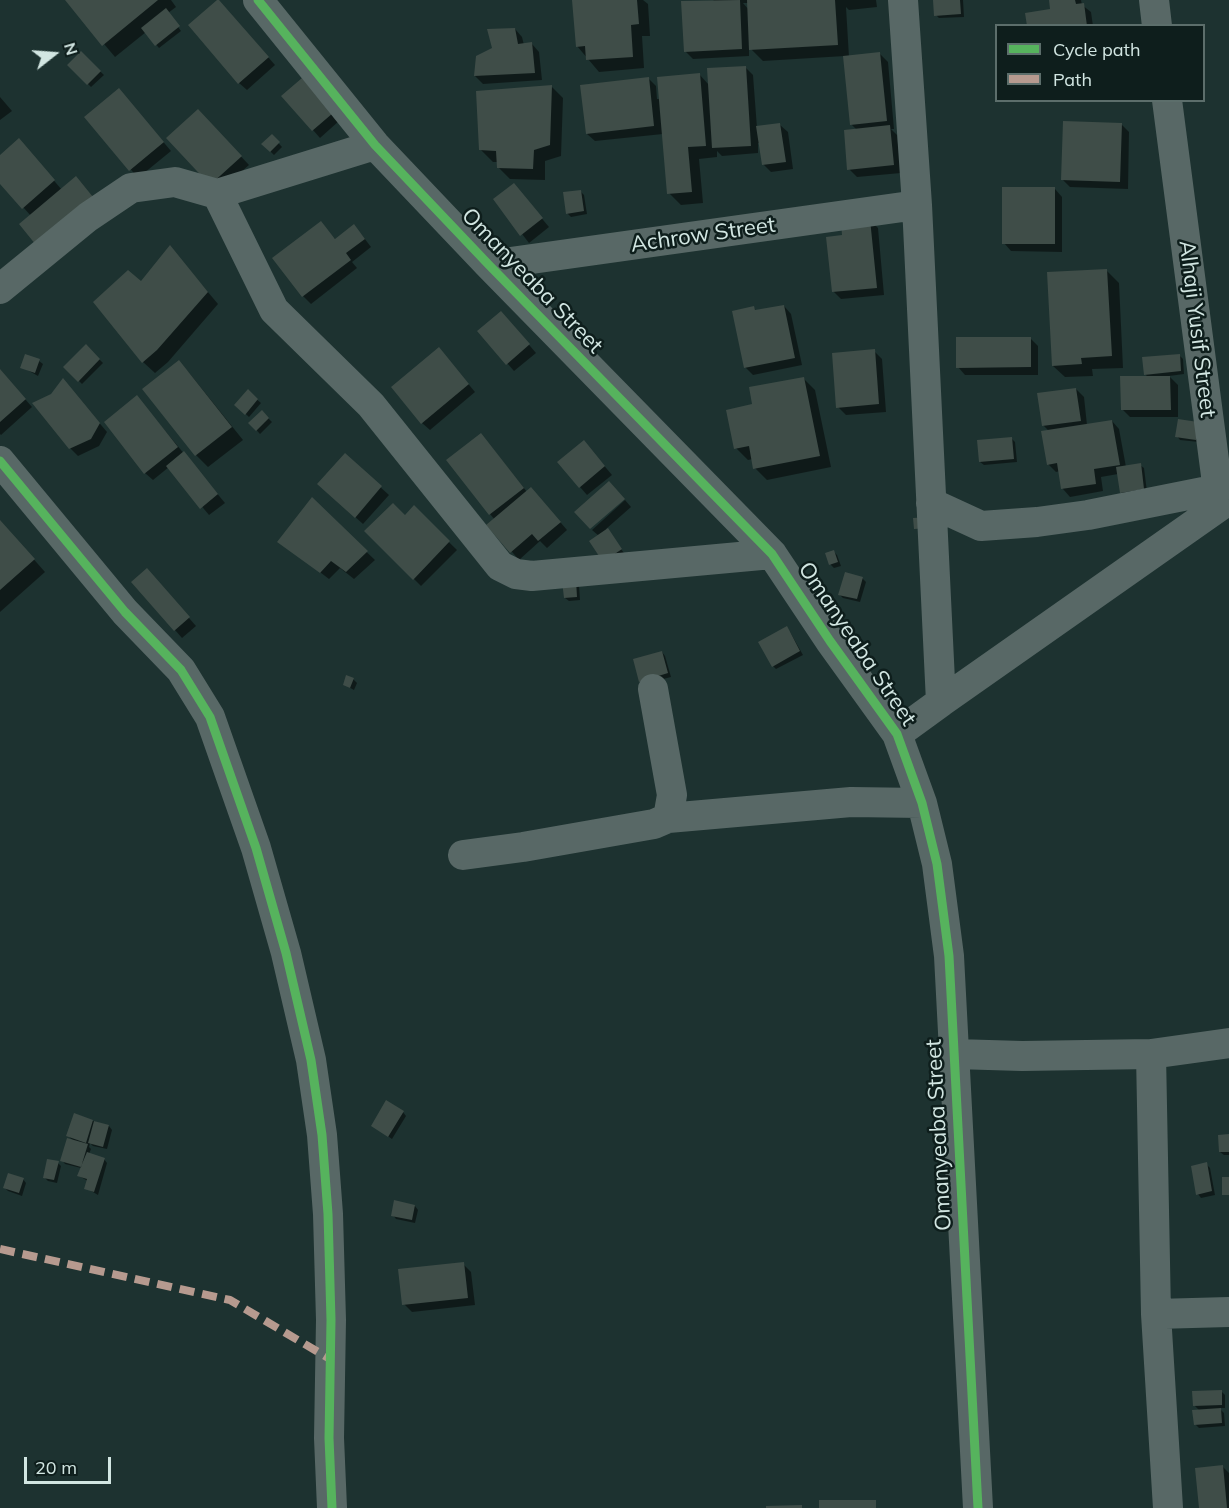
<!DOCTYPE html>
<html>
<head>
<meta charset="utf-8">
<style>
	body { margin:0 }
	#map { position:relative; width:1229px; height:1508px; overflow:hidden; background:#1d3230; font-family:Mulish,sans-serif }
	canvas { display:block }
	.legend { position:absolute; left:995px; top:24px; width:210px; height:78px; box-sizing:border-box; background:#0e1e1c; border:2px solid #5c6e6b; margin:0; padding:8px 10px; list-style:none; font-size:18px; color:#d2e6e2 }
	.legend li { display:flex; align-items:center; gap:12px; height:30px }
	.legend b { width:30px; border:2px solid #5c6e6b }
	.north { position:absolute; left:24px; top:24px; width:60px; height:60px; -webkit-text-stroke:4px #0e1e1c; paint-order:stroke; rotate:73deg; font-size:16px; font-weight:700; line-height:24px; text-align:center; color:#d2e6e2 }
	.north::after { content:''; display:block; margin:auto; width:21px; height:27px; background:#d2e6e2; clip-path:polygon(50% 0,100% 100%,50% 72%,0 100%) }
	.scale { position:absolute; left:24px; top:1457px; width:87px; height:27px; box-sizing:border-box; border:3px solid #d2e6e2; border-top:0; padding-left:8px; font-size:18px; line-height:21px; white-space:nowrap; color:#d2e6e2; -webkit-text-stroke:4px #0e1e1c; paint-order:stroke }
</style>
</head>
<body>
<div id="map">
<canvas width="1229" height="1508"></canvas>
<ul class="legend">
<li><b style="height:8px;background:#56b35d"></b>Cycle path</li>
<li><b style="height:8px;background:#b69a8f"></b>Path</li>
</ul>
<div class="north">N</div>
<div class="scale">20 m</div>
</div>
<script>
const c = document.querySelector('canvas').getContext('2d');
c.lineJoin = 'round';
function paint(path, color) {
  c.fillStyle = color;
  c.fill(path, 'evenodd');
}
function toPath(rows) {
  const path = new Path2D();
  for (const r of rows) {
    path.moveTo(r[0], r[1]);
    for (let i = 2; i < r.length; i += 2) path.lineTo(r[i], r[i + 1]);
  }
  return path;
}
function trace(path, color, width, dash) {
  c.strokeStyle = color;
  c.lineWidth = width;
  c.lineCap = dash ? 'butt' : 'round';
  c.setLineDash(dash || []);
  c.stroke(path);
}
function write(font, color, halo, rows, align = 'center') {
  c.font = font + ' Mulish,sans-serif';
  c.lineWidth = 5;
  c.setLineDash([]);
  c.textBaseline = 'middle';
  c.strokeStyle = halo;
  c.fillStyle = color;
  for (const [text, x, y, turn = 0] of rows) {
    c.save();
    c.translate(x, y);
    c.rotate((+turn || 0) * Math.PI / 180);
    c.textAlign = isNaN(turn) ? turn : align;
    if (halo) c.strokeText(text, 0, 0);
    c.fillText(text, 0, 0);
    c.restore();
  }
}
paint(toPath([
	[67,0,171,0,176,7,168,13,181,31,159,48,146,32,115,57],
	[574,0,643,0,648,4,650,36,642,36,644,68,599,72,577,46],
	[713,0,876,0,877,7,849,10,846,7,849,57,880,54,888,62,894,129,891,129,897,135,901,173,857,177,849,169,857,130,851,124,845,56,763,61,749,47,749,56,693,59,685,51,714,1],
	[743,3,748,3,749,10],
	[935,0,963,0,964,17,939,18,936,15],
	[1050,0,1081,0,1082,5,1091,12,1093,26,1029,26,1052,10],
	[226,9,275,65,247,90,239,83],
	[515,29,522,37,524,45,532,44,539,52,542,80,483,84,475,76,494,48],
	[81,53,104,75,91,87,69,65],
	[745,67,753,75,757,128,780,125,788,132,793,169,771,172,763,164,760,143,758,143,758,153,722,156,717,151,717,157,699,159,703,203,681,205,669,193,663,134,595,141,587,134,648,78,656,86,657,99,660,99,699,74,709,85],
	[302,80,339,121,320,138,313,130],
	[551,86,563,98,561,156,545,161,545,180,510,179,498,167,498,162,493,162,481,150],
	[0,97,12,111,0,120],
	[126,98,171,151,138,178,86,117],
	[206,119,249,165,218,192],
	[1121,124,1129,132,1128,189,1070,187,1063,180],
	[272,136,282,147,274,155,263,144],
	[26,148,62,190,31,216,0,181,0,157],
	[514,185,549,227,529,243,495,199],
	[1055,189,1062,197,1062,252,1011,251,1004,243],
	[580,191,584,195,587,214,571,217,567,213],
	[870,220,878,228,884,295,841,299,833,291,844,237],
	[321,223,336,240,361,234,371,247,352,262,357,268,311,304,303,296],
	[170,247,218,304,168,362,155,373,143,362,141,283],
	[1107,271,1119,283,1123,368,1092,369,1093,376,1065,377,1053,366],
	[784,306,791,314,802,365,753,375,745,367,754,308,757,312],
	[508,320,536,353,514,371,507,363],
	[1030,338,1038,346,1038,375,965,375,958,367],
	[86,346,103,363,82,384,65,367],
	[874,351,882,359,886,412,846,415,838,407],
	[1179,355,1183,359,1184,374,1169,376,1178,385,1178,417,1130,417,1122,409,1148,377,1145,374],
	[446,357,475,392,430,430,422,423],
	[39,361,43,364,38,376,22,367],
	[179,362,190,374,243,440,208,467,196,455,144,389],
	[0,370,32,407,1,435,0,434],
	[803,378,815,390,831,467,767,480,755,468,753,459,748,460,736,448,754,405],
	[63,380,107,432,99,446,78,456,70,448,52,395],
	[1076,389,1084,397,1087,425,1112,421,1119,429,1126,467,1140,465,1144,468,1147,492,1125,496,1121,492,1118,474,1101,477,1103,491,1070,497,1063,489,1060,471,1056,472,1048,464,1049,431,1043,425],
	[248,392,261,403,249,417,236,405],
	[137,397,225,503,209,515,169,467,153,480,145,473],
	[262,412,272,422,260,434,250,423],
	[1198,423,1199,442,1180,440,1177,436],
	[1011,438,1015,442,1017,462,984,465,980,462],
	[488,443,527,492,538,496,567,530,547,548,540,541,519,560,489,525,495,520,490,514],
	[591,450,612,475,587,495,580,487],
	[345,455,389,495,363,524,327,492],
	[312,500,375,560,354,579,340,568,329,579,279,541],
	[625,500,631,507,606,529,624,553,604,561,599,536,592,530],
	[414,508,457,550,421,586,366,531,405,517],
	[0,521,45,572,0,612],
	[834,552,837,555,841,566,834,568,831,565,827,554],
	[154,578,196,626,182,638,175,630],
	[862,578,866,582,860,602,843,598,840,595],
	[564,583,579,585,580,600,569,601,565,598],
	[790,632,803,655,776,669,773,666],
	[662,652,665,656,671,677,644,684],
	[353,679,357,683,354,690,345,685],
	[403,1112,406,1116,392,1139,373,1126],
	[75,1115,109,1126,112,1130,107,1149,93,1146,90,1143,89,1147,91,1149,89,1154,104,1159,107,1163,98,1195,86,1188,88,1181,79,1176,81,1168,65,1164,62,1160,74,1141,68,1136],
	[1229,1136,1229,1155,1224,1155,1220,1152],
	[58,1163,61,1166,57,1183,48,1181,45,1178],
	[1206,1164,1210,1168,1215,1195,1201,1198,1198,1194],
	[23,1179,26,1183,22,1196,8,1191,5,1188],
	[415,1206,418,1210,415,1223,396,1219,393,1215],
	[463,1264,471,1272,475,1305,412,1312,404,1304],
	[1221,1391,1225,1395,1225,1408,1219,1408,1224,1413,1225,1426,1199,1428,1195,1424,1200,1411,1194,1405],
	[1223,1467,1229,1473,1229,1508,1200,1508]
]), '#0007');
paint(toPath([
	[65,0,158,0,102,46],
	[217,0,219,0,269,57,238,84,188,25],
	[572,0,637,0,639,24,631,25,633,57,586,60,585,46,576,47],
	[740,0,742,49,684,52,681,1],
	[747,0,835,0,838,45,749,50],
	[933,0,960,0,961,14,934,16],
	[1049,0,1075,0,1076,4,1084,3,1087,26,1027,26,1025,13,1050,9],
	[166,8,180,26,155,46,141,28],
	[515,28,518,44,532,42,535,73,474,76,476,56,492,48,487,29],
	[81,51,101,71,87,85,67,65],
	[880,52,887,121,850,125,843,56],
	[746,66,751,146,712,148,707,68],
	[700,73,706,146,688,147,692,192,667,194,657,77],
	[649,77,654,126,586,134,580,85],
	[302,78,333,113,312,131,281,96],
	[552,85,550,145,534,150,533,169,497,168,496,151,479,150,476,91],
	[119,88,164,142,129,171,84,117],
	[198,109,242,156,210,185,166,138],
	[1063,121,1122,123,1120,182,1061,180],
	[780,123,786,162,762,165,756,126],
	[890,125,894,165,847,170,844,130],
	[272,134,280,142,270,152,261,144],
	[19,138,55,180,22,209,0,184,0,155],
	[76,176,97,202,40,250,19,224],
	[514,183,543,218,520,236,493,199],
	[1002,187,1055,187,1055,244,1002,244],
	[581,190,584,211,566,214,563,192],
	[870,219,877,288,832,292,826,237,842,235,841,222],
	[321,221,335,239,354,224,365,239,346,253,351,260,302,297,272,258],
	[170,245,208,292,157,350,142,363,93,302,128,270,141,281],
	[1107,269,1112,356,1081,358,1082,364,1052,366,1047,272],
	[784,305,795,358,744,368,732,311,754,306,755,310],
	[501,311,530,344,506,365,477,331],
	[956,337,1031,337,1031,367,956,368],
	[86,344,100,359,78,382,63,367],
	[439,347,469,384,421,424,391,387],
	[875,349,879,404,836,408,832,353],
	[25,354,40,359,35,373,20,368],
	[1180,354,1181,371,1144,375,1142,357],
	[179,360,232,427,195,456,142,389],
	[0,369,26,399,0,422],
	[1120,376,1170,376,1171,410,1121,410],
	[804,377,820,456,753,469,749,446,734,449,726,410,752,404,749,387],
	[63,378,100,423,91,439,69,449,32,403,51,394],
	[1076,388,1081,421,1042,426,1037,393],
	[248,389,258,399,245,415,234,405],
	[137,395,178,447,144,474,104,422],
	[262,410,269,418,256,431,248,423],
	[1178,419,1198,422,1196,440,1175,437],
	[1112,420,1120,465,1094,469,1096,484,1061,489,1057,463,1047,465,1041,431],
	[481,433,524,488,489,515,446,460],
	[1012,437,1014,459,979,462,977,440],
	[584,440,605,466,579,488,557,462],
	[184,451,218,494,200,509,166,466],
	[345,453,382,486,355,518,317,484],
	[1141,463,1144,489,1120,493,1116,467],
	[609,481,625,499,590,529,574,512],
	[531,487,561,522,538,541,532,534,510,553,486,525],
	[312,497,368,551,346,572,331,561,320,573,277,542],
	[393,503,405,515,414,505,450,541,413,580,364,531],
	[929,517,930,528,914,529,913,518],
	[0,520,35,559,0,590],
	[608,528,622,549,603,562,589,541],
	[834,550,838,562,829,565,825,553],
	[147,568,190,617,174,631,131,582],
	[845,572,863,577,857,599,838,595],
	[576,580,577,597,564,598,562,581],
	[787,626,800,651,772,667,758,642],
	[662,651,668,673,639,682,633,659],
	[346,675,354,678,350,688,343,685],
	[386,1100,404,1111,388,1137,371,1126],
	[74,1113,93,1120,86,1143,66,1136],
	[94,1121,109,1125,103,1147,88,1143],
	[1229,1134,1229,1152,1219,1152,1218,1135],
	[67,1138,88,1144,81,1167,60,1161],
	[87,1152,105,1158,94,1192,84,1189,87,1179,77,1176],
	[47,1159,59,1161,54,1180,43,1178],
	[1207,1162,1212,1191,1196,1195,1191,1166],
	[8,1173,24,1178,19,1193,3,1188],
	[1222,1177,1229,1177,1229,1195,1222,1195],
	[394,1200,415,1205,412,1220,391,1216],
	[464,1262,468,1298,402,1305,398,1269],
	[1222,1390,1222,1405,1193,1406,1192,1391],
	[1221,1408,1222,1423,1194,1425,1192,1410],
	[1223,1465,1227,1508,1199,1508,1195,1468],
	[819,1500,876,1500,876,1508,819,1508],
	[802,1505,802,1508,766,1508,766,1506]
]), '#3f4d48');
trace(toPath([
	[258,0,375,145,489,265,772,554,830,641,897,734,922,803,937,864,949,956,978,1508],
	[1154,0,1157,26],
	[217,194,274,310,371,405,500,566,516,574,532,576,772,554],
	[489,265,917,205],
	[0,289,88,217,131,188,175,182,217,194,375,145],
	[0,461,125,612,181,670,210,717,256,848,286,953,311,1060,322,1135,328,1214,331,1320,329,1438,332,1508],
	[931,503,981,526,1037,522,1088,515,1218,489],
	[941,702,1220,506,1167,100],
	[897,734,941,702,917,205,903,0],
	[668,818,851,802,922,803],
	[463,855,523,847,654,824,668,818,672,795,653,689],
	[955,1054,1022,1056,1151,1054,1229,1043],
	[1151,1054,1156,1314,1168,1508],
	[1156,1314,1229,1312]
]), '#586866', 30);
trace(toPath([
	[0,1249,230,1300,330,1359]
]), '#b69a8f', 8, [15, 8]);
trace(toPath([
	[258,0,375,145,489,265,772,554,830,641,897,734,922,803,937,864,949,956,978,1508],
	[0,461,125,612,181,670,210,717,256,848,286,953,311,1060,322,1135,328,1214,331,1320,329,1438,332,1508]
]), '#56b35d', 9);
write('22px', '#d2e6e2', '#0e1e1c', [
	["Achrow Street",703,235,-8],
	["Omanyeaba Street",532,281,46],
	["Alhaji Yusif Street",1197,329,83],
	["Omanyeaba Street",857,644,56],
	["Omanyeaba Street",939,1135,-93]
]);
</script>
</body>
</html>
